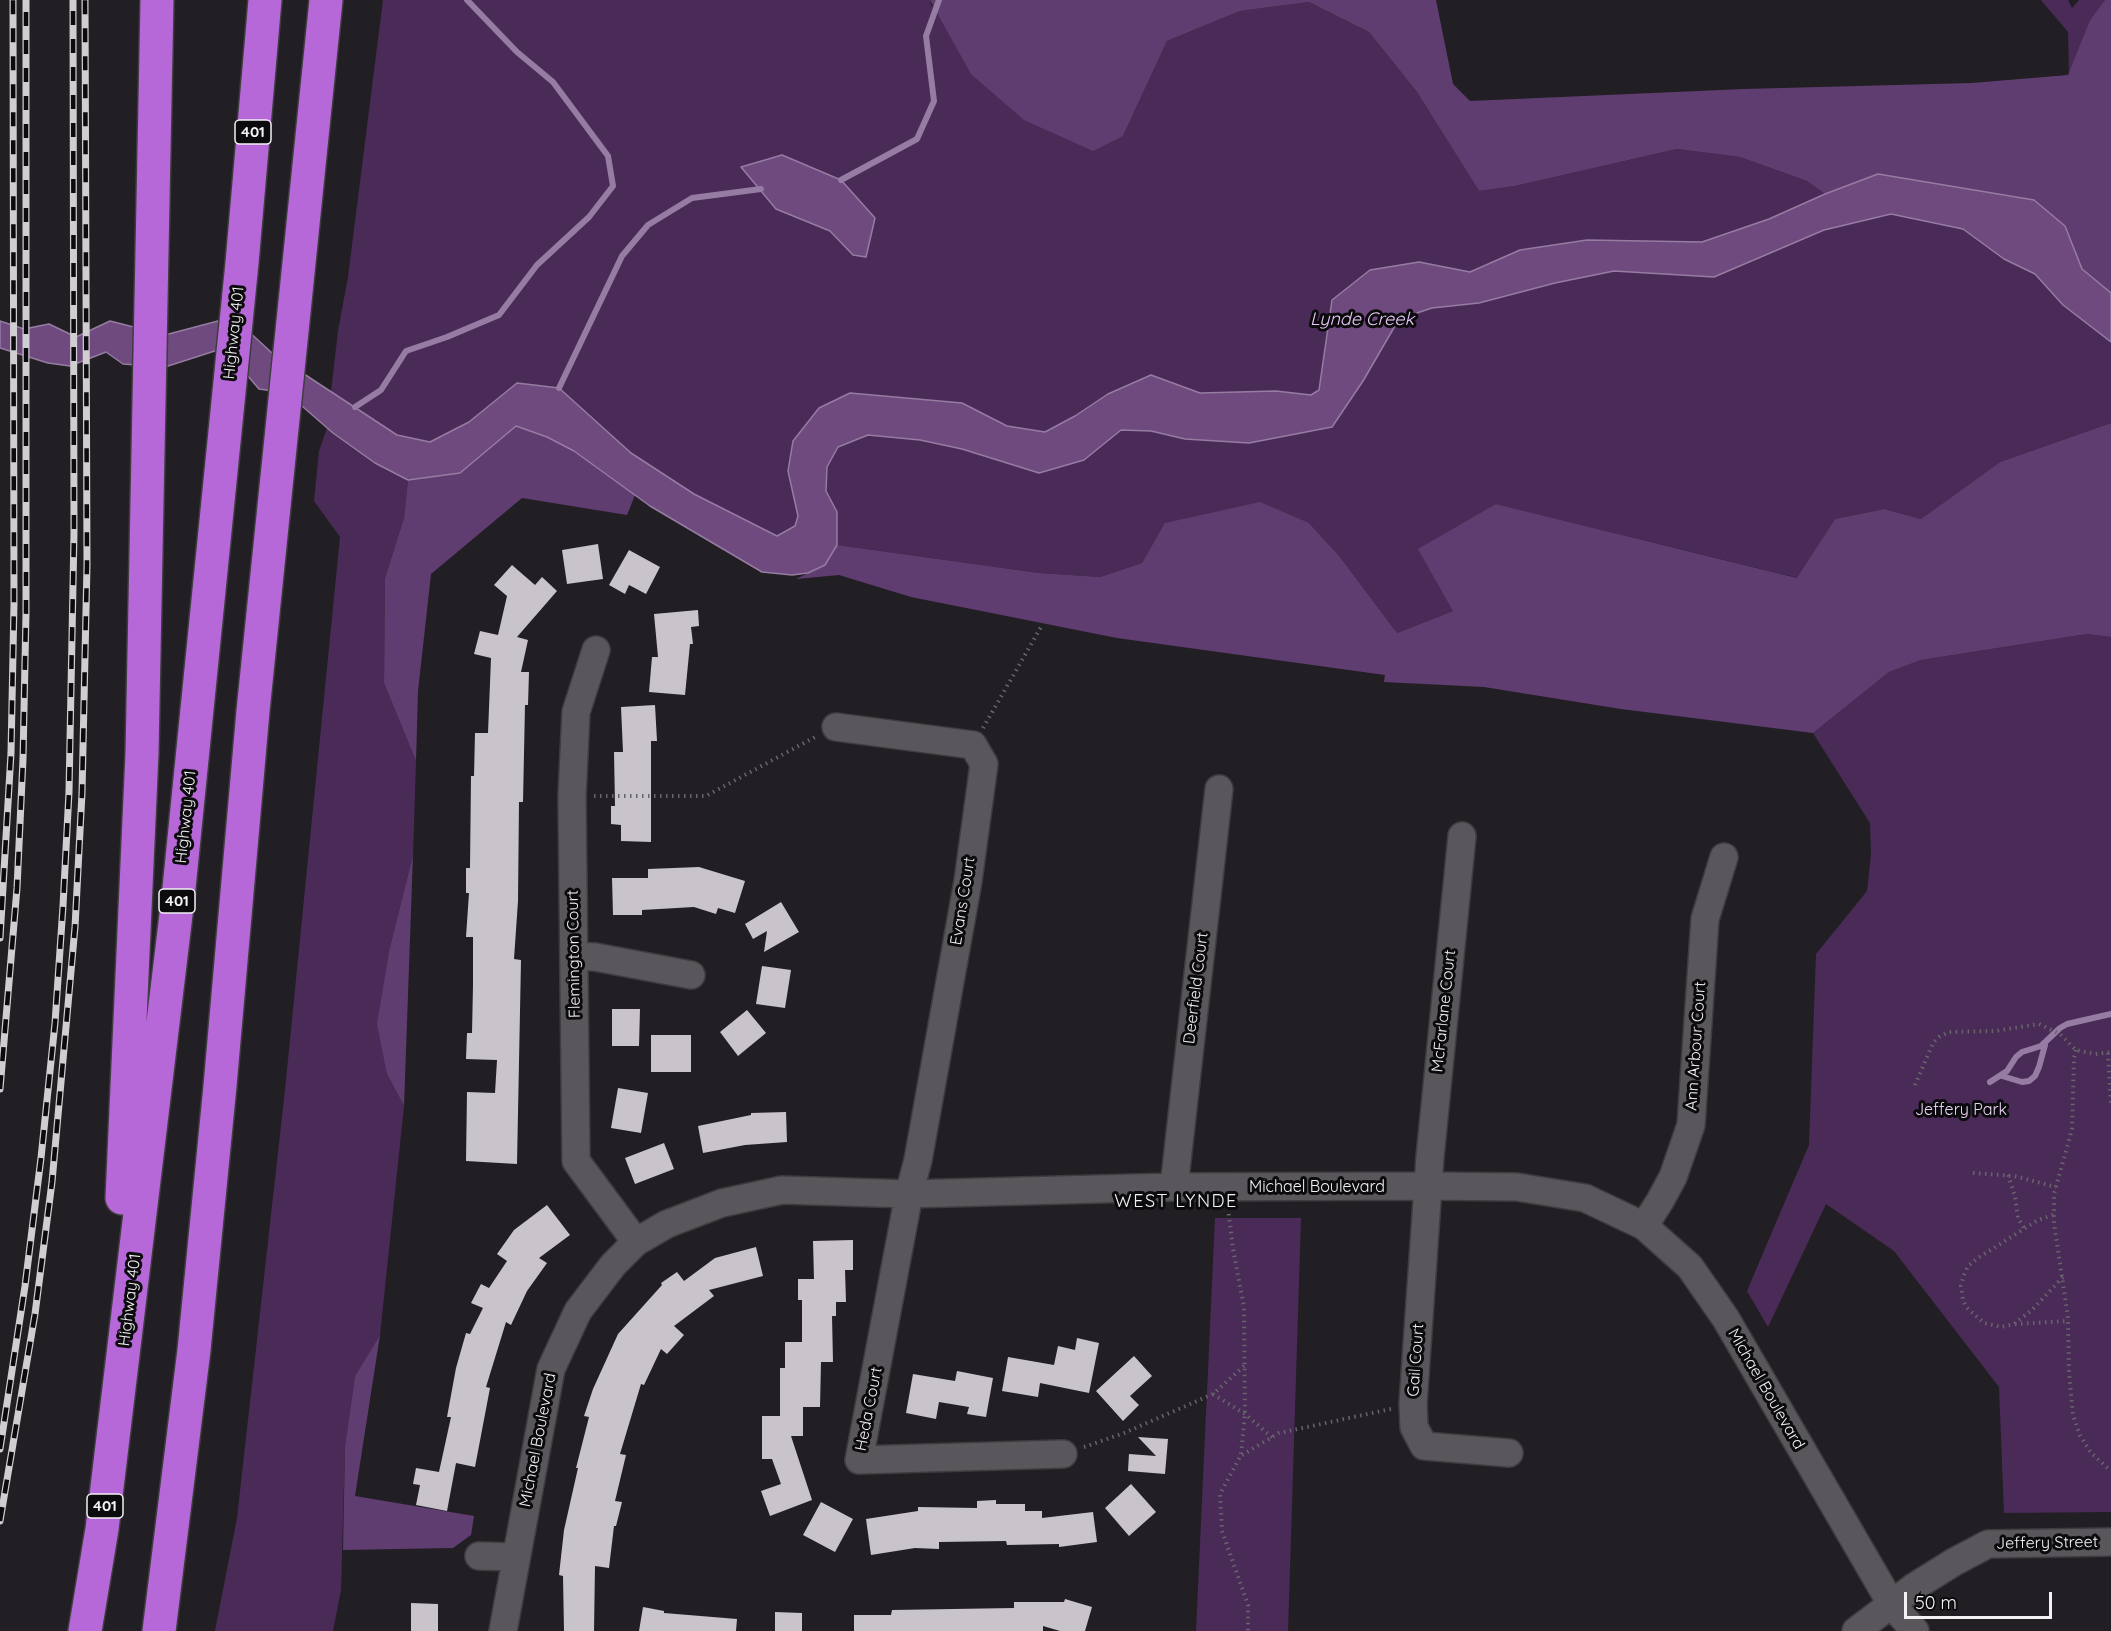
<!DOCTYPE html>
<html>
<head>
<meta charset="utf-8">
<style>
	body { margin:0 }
	#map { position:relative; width:2111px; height:1631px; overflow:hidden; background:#221f24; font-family:Quicksand,sans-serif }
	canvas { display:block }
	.scale { position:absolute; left:1904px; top:1592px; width:148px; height:27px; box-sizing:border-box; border:3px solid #f4f1f5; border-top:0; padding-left:8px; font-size:18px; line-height:21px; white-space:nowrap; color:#f4f1f5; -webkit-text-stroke:4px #0b0a0c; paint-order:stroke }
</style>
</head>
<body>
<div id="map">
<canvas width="2111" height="1631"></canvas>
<div class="scale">50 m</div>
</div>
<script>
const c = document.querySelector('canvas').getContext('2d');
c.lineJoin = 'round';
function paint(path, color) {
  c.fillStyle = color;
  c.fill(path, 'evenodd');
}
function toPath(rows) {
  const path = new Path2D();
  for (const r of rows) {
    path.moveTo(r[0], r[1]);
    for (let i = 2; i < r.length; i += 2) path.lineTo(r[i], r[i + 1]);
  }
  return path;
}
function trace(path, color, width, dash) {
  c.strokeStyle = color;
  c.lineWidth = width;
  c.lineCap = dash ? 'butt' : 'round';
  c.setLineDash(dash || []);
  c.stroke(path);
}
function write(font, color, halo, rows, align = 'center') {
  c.font = font + ' Quicksand,sans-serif';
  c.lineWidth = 6;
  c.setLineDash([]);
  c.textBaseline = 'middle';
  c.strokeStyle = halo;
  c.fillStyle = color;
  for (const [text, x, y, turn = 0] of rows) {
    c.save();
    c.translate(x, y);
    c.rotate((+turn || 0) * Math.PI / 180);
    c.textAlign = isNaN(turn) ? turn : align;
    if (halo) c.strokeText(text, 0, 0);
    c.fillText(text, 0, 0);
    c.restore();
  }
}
paint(toPath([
	[383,0,930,0,931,5,1123,136,1167,41,1240,11,1309,2,1369,32,1417,92,1479,191,1515,186,1677,149,1740,157,1807,181,1825,194,1769,219,1702,242,1587,240,1520,250,1470,272,1419,262,1319,390,1311,395,1276,391,1200,393,1151,375,1108,394,1075,416,1045,432,1007,426,962,403,850,393,788,471,798,516,795,526,777,536,694,494,631,453,559,388,517,383,469,422,430,442,397,435,331,392,338,331,348,277],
	[2041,0,2068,0,2072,8,2079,0,2105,0,2090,20,2069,75,2068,32],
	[1891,214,1963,229,2004,259,2034,274,2063,305,2111,342,2111,423,2000,462,1921,519,1884,509,1835,519,1798,578,1496,504,1453,611,1397,633,1340,557,1309,523,1166,523,1142,563,1100,577,1039,573,837,545,837,512,826,491,827,467,838,447,868,435,920,440,962,449,1039,473,1084,460,1121,430,1151,431,1185,439,1363,381,1399,319,1432,308,1479,303,1555,283,1614,271,1714,277,1824,230],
	[327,428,375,463,408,480,404,518,385,578,384,683,416,761,413,855,390,947,387,1074,404,1106,380,1335,355,1376,345,1446,341,1590,333,1631,215,1631,237,1518,285,1090,340,537,314,501,319,451],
	[2087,634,2111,637,2111,1512,2004,1513,1999,1387,1894,1251,1826,1204,1768,1327,1747,1291,1809,1145,1816,954,1867,891,1871,854,1870,823,1813,733,1889,672,1921,660],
	[1215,1218,1301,1218,1288,1631,1196,1631]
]), '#4a2b58');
paint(toPath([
	[930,0,1436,0,1453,84,1470,101,1744,89,1972,83,2068,75,2090,20,2105,0,2111,0,2111,293,2082,269,2065,226,2034,200,1878,174,1825,194,1807,181,1740,157,1677,149,1515,186,1479,191,1417,92,1369,32,1309,2,1240,11,1167,41,1123,136,1093,151,1024,120,971,74],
	[2111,423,2111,637,2087,634,1921,660,1889,672,1813,733,1621,709,1484,687,1384,682,1385,675,1117,638,911,597,839,575,796,579,825,565,837,545,1039,573,1100,577,1142,563,1165,523,1260,502,1309,523,1340,557,1397,633,1453,611,1418,549,1496,504,1797,578,1835,519,1884,509,1921,519,2000,462],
	[516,426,547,437,574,451,635,495,627,515,522,498,431,574,418,691,416,761,384,683,385,578,404,518,408,480,460,472],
	[413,855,404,1106,387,1074,377,1024,390,947],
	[380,1335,355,1496,474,1516,471,1535,453,1548,343,1550,345,1446,355,1376]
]), '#603d70');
const water = toPath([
	[782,155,841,180,875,218,866,257,853,255,830,231,776,209,741,167,782,155],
	[1878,174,2034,200,2065,226,2082,269,2111,293,2111,342,2063,305,2035,274,2004,259,1963,229,1891,214,1824,230,1714,277,1614,271,1555,283,1479,303,1432,308,1399,319,1363,381,1332,427,1249,443,1185,439,1151,431,1121,430,1084,460,1039,473,962,449,920,440,868,435,838,447,827,467,826,491,837,512,837,545,825,565,808,573,792,575,762,572,650,506,574,451,547,437,516,426,460,473,408,480,375,463,333,433,287,393,259,389,224,348,165,367,123,364,106,352,70,366,48,363,0,348,0,321,24,329,49,324,76,337,110,321,165,335,233,317,272,353,397,435,430,442,469,422,517,383,559,388,631,453,694,494,777,536,795,526,798,516,788,471,793,441,819,408,850,393,962,403,1007,426,1045,432,1075,416,1108,394,1151,375,1200,393,1276,391,1311,395,1319,390,1332,300,1370,270,1419,262,1470,272,1520,250,1587,240,1702,242,1769,219,1825,194,1878,174]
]);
paint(water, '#6e4a7e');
trace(water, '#967ca2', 1.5);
trace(toPath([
	[841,180,917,139,934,101,926,36,939,0],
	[559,388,622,256,648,225,692,198,761,189],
	[355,407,381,390,406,351,447,337,499,315,537,265,589,217,613,186,608,156,553,82,517,52,467,0],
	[2002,1076,2022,1082,2029,1081,2035,1076,2039,1067,2045,1045],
	[1990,1082,2007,1071,2016,1057,2022,1052,2041,1046,2060,1028,2067,1024,2111,1014]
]), '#967ca2', 6);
paint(toPath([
	[598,544,603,579,567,584,562,550],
	[629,550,660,567,646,594,629,585,625,594,609,585],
	[512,565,535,585,542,577,557,591,517,637,528,640,521,672,529,672,528,705,525,705,523,802,519,802,518,901,514,959,521,960,517,1164,466,1161,467,1092,495,1093,497,1060,466,1059,467,1033,472,1033,473,985,473,937,466,937,469,893,466,893,466,868,470,868,471,776,474,776,475,733,488,733,491,658,474,654,480,631,498,635,507,596,494,585],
	[698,610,699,626,691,627,693,644,690,644,685,695,649,692,652,657,658,657,654,614],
	[655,705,657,741,651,741,651,842,621,841,621,825,611,824,611,806,615,806,614,752,623,752,621,707],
	[699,867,745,881,735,913,718,908,716,914,694,907,642,910,642,915,613,915,612,878,648,878,648,869],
	[781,902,799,932,764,952,767,931,753,939,745,924],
	[762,966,791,970,785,1008,756,1004],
	[612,1009,640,1009,639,1046,612,1046],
	[747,1010,766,1033,738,1056,720,1032],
	[651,1035,691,1035,691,1072,651,1072],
	[618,1088,648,1093,641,1133,611,1128],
	[786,1112,787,1142,745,1145,703,1153,698,1126,751,1115,751,1113],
	[664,1143,674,1169,635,1184,625,1158],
	[547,1205,570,1235,539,1258,547,1263,527,1291,511,1325,506,1322,486,1387,490,1388,475,1467,456,1463,447,1511,416,1505,420,1485,413,1484,416,1468,439,1472,451,1417,447,1417,456,1368,466,1333,470,1334,483,1308,471,1303,481,1284,489,1288,507,1261,497,1254,514,1230],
	[853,1240,853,1270,845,1270,846,1302,836,1302,836,1316,832,1316,833,1362,821,1362,820,1407,803,1407,803,1436,791,1436,812,1500,770,1516,761,1491,781,1484,772,1459,762,1459,762,1416,780,1416,780,1368,785,1368,785,1342,802,1342,802,1300,798,1300,798,1279,814,1279,813,1241],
	[756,1247,763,1276,709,1290,714,1296,674,1326,684,1335,667,1354,661,1349,644,1385,641,1384,620,1454,626,1455,615,1501,622,1502,616,1526,614,1526,609,1568,595,1566,594,1631,564,1631,563,1576,559,1575,564,1530,578,1468,576,1468,589,1417,584,1416,593,1389,618,1334,662,1285,661,1283,677,1272,684,1281,715,1258],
	[1077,1338,1099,1343,1089,1393,1040,1383,1038,1397,1002,1391,1008,1357,1054,1365,1058,1346,1075,1350],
	[1134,1356,1152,1376,1130,1396,1139,1405,1123,1421,1096,1391],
	[957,1371,993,1378,986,1417,967,1414,969,1407,939,1402,936,1419,906,1413,913,1374,955,1381],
	[1138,1437,1168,1439,1165,1474,1128,1471,1129,1454,1156,1456],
	[1131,1484,1156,1512,1129,1536,1105,1508],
	[996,1500,996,1504,1025,1504,1025,1511,1042,1511,1042,1518,1093,1512,1097,1542,1059,1547,1059,1544,1007,1545,1006,1541,939,1542,939,1549,915,1548,871,1555,866,1519,918,1511,918,1507,977,1508,977,1501],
	[821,1502,853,1519,835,1552,803,1535],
	[1065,1599,1092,1607,1085,1631,1060,1631,1043,1626,1043,1631,854,1631,854,1615,891,1615,892,1610,1014,1608,1014,1602,1064,1602],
	[411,1603,438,1604,438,1631,411,1631],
	[643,1607,664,1611,664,1613,737,1619,736,1631,639,1631],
	[775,1612,802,1613,802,1631,775,1631]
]), '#c8c4ca');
const minor = toPath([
	[596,650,576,712,572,796,576,1161,636,1242],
	[836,727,973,745,984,764,968,881,918,1160,909,1194,859,1460,1063,1454],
	[1462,836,1430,1157,1413,1404,1414,1427,1424,1446,1509,1453],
	[574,956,595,957,691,975],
	[1174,1187,1219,789],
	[1644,1226,1660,1201,1673,1177,1691,1125,1705,919,1724,857],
	[479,1556,516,1557],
	[503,1631,551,1369,578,1311,613,1265,636,1242,667,1224,722,1203,782,1190,909,1194,1174,1187,1428,1186,1517,1187,1585,1198,1644,1226,1690,1267,1726,1319,1892,1605,1915,1631],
	[1856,1631,1914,1587,1954,1562,1988,1544,2111,1542]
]);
const highway = toPath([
	[122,1198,142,753,157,0],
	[85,1631,102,1529,178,898,242,263,265,0],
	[159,1631,194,1350,220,1086,253,711,326,0]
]);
trace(minor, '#3f3c40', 30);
trace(highway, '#3f3c40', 36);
trace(toPath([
	[983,728,1041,627],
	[594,796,706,796,817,736],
	[2076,1050,2074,1058,2072,1129,2054,1194,2054,1223,2068,1318,2069,1373,2073,1415,2080,1435,2091,1453,2111,1471],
	[2108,1053,2111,1105],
	[1915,1085,1933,1043,1939,1037,1949,1032,1995,1031,2039,1024,2060,1034,2076,1050,2095,1054,2111,1052],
	[1973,1173,2014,1176,2056,1187],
	[2008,1175,2015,1196,2018,1218,2024,1228],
	[1228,1208,1233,1249,1244,1307,1245,1414,1241,1455,1220,1494,1222,1531,1248,1605,1248,1631],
	[2053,1215,2038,1220,1978,1258,1968,1266,1964,1275,1961,1286,1963,1300,1966,1307,1984,1323,2001,1327,2014,1324,2032,1310,2063,1277],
	[2015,1324,2068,1321],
	[1213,1394,1245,1414,1273,1438],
	[1084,1447,1124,1433,1213,1394,1244,1366],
	[1242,1455,1279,1433,1391,1409]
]), '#68656a', 4, [1.5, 4.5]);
trace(minor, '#5a575c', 27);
trace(highway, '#b667d8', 33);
const rail = toPath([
	[0,938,11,753,14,603,13,0],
	[0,1089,17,888,23,759,26,613,26,0],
	[0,1449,25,1286,41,1158,55,1023,63,906,69,792,74,533,73,0],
	[0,1521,35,1314,52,1182,75,927,82,793,87,565,85,0]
]);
trace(rail, '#d1ced2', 7);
trace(rail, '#0b0a0c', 4.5, [14]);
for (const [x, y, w] of [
	[253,132,36],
	[177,901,36],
	[105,1506,36]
]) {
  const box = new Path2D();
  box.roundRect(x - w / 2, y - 12, w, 24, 4.5);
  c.fillStyle = '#0b0a0c';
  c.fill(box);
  trace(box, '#f4f1f5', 1.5);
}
write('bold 15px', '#f4f1f5', null, [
	["401",253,132],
	["401",177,901],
	["401",105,1506]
]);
write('16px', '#f4f1f5', '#0b0a0c', [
	["Highway 401",234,333,-84],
	["Highway 401",186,817,-84],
	["Evans Court",963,901,-81],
	["Flemington Court",574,954,-91],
	["Deerfield Court",1196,988,-83],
	["McFarlane Court",1444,1011,-84],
	["Ann Arbour Court",1696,1046,-86],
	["Michael Boulevard",1317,1187],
	["Highway 401",130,1300,-83],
	["Gail Court",1416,1360,-86],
	["Michael Boulevard",1766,1389,60],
	["Heda Court",869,1409,-79],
	["Michael Boulevard",538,1440,-79],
	["Jeffery Street",2047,1543,-1]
]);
write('16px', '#ebd5f5', '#0b0a0c', [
	["Jeffery Park",1961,1110]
]);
write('italic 18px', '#eacafa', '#0b0a0c', [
	["Lynde Creek",1362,320]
]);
c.letterSpacing = '1.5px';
write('18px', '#f4f1f5', '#0b0a0c', [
	["WEST LYNDE",1176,1202]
]);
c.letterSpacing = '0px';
</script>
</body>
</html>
